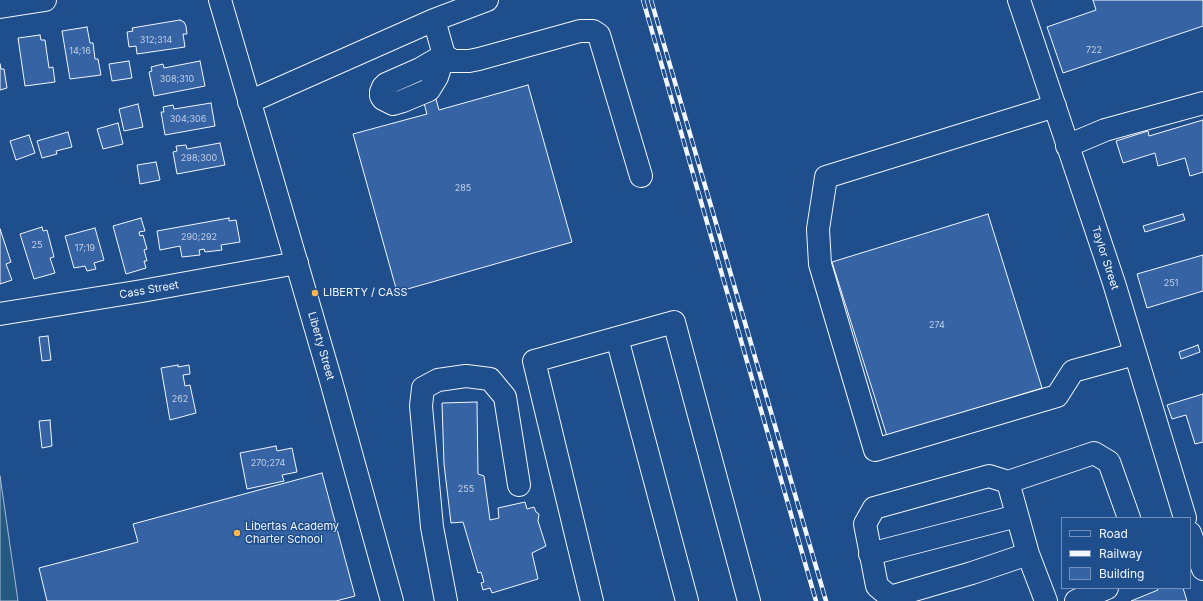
<!DOCTYPE html>
<html>
<head>
<meta charset="utf-8">
<style>
	body { margin:0 }
	#map { position:relative; width:1203px; height:601px; overflow:hidden; background:#1f4e8c; font-family:Inter,sans-serif }
	canvas { display:block }
	.legend { position:absolute; left:1061px; top:517px; width:130px; height:72px; box-sizing:border-box; background:#1f4e8c; border:1px solid #7391ba; margin:0; padding:5px 7px; list-style:none; font-size:12px; color:#f2f6ff }
	.legend li { display:flex; align-items:center; gap:8px; height:20px }
	.legend b { width:20px; border:1px solid #7391ba }
</style>
</head>
<body>
<div id="map">
<canvas width="1203" height="601"></canvas>
<ul class="legend">
<li><b style="height:5px;background:#1f4e8c"></b>Road</li>
<li><b style="height:5px;background:#f2f6ff"></b>Railway</li>
<li><b style="height:11px;background:#3563a3"></b>Building</li>
</ul>
</div>
<script>
const c = document.querySelector('canvas').getContext('2d');
c.lineJoin = 'round';
function paint(path, color) {
  c.fillStyle = color;
  c.fill(path, 'evenodd');
}
function toPath(rows) {
  const path = new Path2D();
  for (const r of rows) {
    path.moveTo(r[0], r[1]);
    for (let i = 2; i < r.length; i += 2) path.lineTo(r[i], r[i + 1]);
  }
  return path;
}
function trace(path, color, width, dash) {
  c.strokeStyle = color;
  c.lineWidth = width;
  c.lineCap = dash ? 'butt' : 'round';
  c.setLineDash(dash || []);
  c.stroke(path);
}
function write(font, color, halo, rows, align = 'center') {
  c.font = font + ' Inter,sans-serif';
  c.lineWidth = 3;
  c.setLineDash([]);
  c.textBaseline = 'middle';
  c.strokeStyle = halo;
  c.fillStyle = color;
  for (const [text, x, y, turn = 0] of rows) {
    c.save();
    c.translate(x, y);
    c.rotate((+turn || 0) * Math.PI / 180);
    c.textAlign = isNaN(turn) ? turn : align;
    if (halo) c.strokeText(text, 0, 0);
    c.fillText(text, 0, 0);
    c.restore();
  }
}
const green = toPath([
	[0,476,18,601,0,601,0,476]
]);
paint(green, '#245a82');
trace(green, '#a8bbd7', 1);
const building = toPath([
	[1093,0,1203,0,1203,26,1063,73,1047,27,1096,10,1093,0],
	[180,20,184,22,186,26,187,34,183,34,185,47,137,54,136,46,129,47,127,32,133,31,132,28,180,20],
	[87,27,90,43,93,43,95,59,98,59,101,75,70,79,62,31,87,27],
	[40,35,41,40,45,40,49,68,53,67,55,82,25,86,18,38,40,35],
	[129,61,132,78,112,81,109,64,129,61],
	[200,61,205,86,154,96,149,72,152,71,151,67,163,64,164,68,200,61],
	[0,64,1,69,4,69,7,88,0,90,0,64],
	[528,85,572,242,397,292,353,134,427,114,422,96,434,92,439,110,528,85],
	[211,103,215,126,165,135,161,112,164,112,163,107,173,105,174,109,211,103],
	[138,104,143,127,124,131,119,109,138,104],
	[1203,120,1203,172,1190,176,1185,158,1158,166,1155,153,1123,163,1116,141,1148,131,1149,136,1203,120],
	[118,123,123,144,103,149,97,129,118,123],
	[68,132,72,147,56,151,57,154,42,158,37,141,68,132],
	[29,135,35,153,16,160,10,141,29,135],
	[220,143,225,165,177,174,173,152,177,151,176,146,186,145,187,149,220,143],
	[156,162,160,180,140,184,137,165,156,162],
	[988,214,1042,388,887,436,832,262,988,214],
	[1183,214,1185,220,1145,232,1143,226,1183,214],
	[141,218,145,231,139,232,140,236,143,235,147,249,144,250,147,261,144,261,146,268,126,274,113,226,141,218],
	[229,218,229,221,236,220,240,242,221,245,222,250,205,252,204,249,199,250,200,255,182,257,180,246,160,250,157,231,229,218],
	[42,227,43,231,47,230,54,257,50,258,55,273,34,279,20,234,42,227],
	[95,228,104,260,94,263,96,269,87,271,85,266,74,268,65,236,95,228],
	[0,229,11,262,6,264,12,280,0,284,0,229],
	[1203,255,1203,291,1147,308,1137,274,1203,255],
	[48,336,51,360,42,361,39,337,48,336],
	[1198,345,1200,352,1181,359,1179,352,1198,345],
	[178,365,178,367,189,365,190,374,183,375,185,386,190,385,196,413,170,420,161,368,178,365],
	[1203,394,1203,442,1195,444,1186,415,1172,419,1167,405,1203,394],
	[477,402,478,474,484,476,490,520,499,518,498,508,525,502,527,509,534,507,536,512,539,514,538,521,546,546,532,553,538,579,492,593,490,588,483,590,481,583,484,582,481,572,478,573,463,522,451,523,444,464,442,403,477,402],
	[50,420,52,446,42,448,39,421,50,420],
	[276,446,277,451,292,448,297,472,282,475,284,481,247,489,240,453,276,446],
	[322,473,355,596,336,601,47,601,39,568,138,542,133,524,322,473],
	[1157,588,1183,588,1187,601,1131,601,1158,590,1157,588]
]);
paint(building, '#3563a3');
trace(building, '#f2f6ff', 1);
const minor = toPath([
	[1019,0,1114,283,1185,518],
	[0,7,45,0],
	[434,20,444,55,453,61,469,61,479,59,580,31,593,31,599,35,641,176],
	[444,55,437,77,429,90,403,101,393,104,383,99,381,96,381,92,383,87,386,84,420,69,444,55],
	[249,102,434,20,487,0],
	[1055,106,826,177,818,229,820,264,875,450,1057,396,1073,371,1135,354],
	[1067,146,1105,130,1203,103],
	[0,314,142,291,297,263],
	[617,338,687,601],
	[1008,482,1028,554,1046,601],
	[1190,533,1203,569],
	[870,554,1017,516],
	[1028,554,972,573,890,597,877,586,865,524,874,508,989,476,1008,482,1094,453,1109,462,1129,518],
	[446,601,432,527,421,406,423,388,438,380,466,376,490,379,505,397,519,485],
	[592,601,534,361,674,322,749,601],
	[1076,601,1107,588]
]);
const major = toPath([
	[220,0,331,381,392,601]
]);
trace(minor, '#f2f6ff', 24);
trace(major, '#f2f6ff', 24);
trace(minor, '#1f4e8c', 22);
trace(major, '#1f4e8c', 22);
const rail = toPath([
	[643,0,816,601],
	[651,0,826,601]
]);
trace(rail, '#f2f6ff', 4.5);
trace(rail, '#1f4e8c', 3, [9]);
for (const [x, y, r, color] of [
	[315,293,4,"#ffb74d"],
	[237,533,4,"#ffb74d"]
]) {
  const dot = new Path2D();
  dot.arc(x, y, r, 0, 2 * Math.PI);
  c.fillStyle = color;
  c.fill(dot);
  trace(dot, '#1f4e8c', 1.5);
}
write('9px', '#c3d1e8', null, [
	["312;314",156,40],
	["722",1094,50],
	["14;16",80,51],
	["308;310",177,79],
	["304;306",188,119],
	["298;300",199,158],
	["285",463,188],
	["290;292",199,237],
	["25",37,245],
	["17;19",85,248],
	["251",1171,283],
	["274",937,325],
	["262",180,399],
	["270;274",268,463],
	["255",466,489]
]);
write('11px', '#f2f6ff', '#1f4e8c', [
	["Taylor Street",1105,258,72],
	["Cass Street",149,290,-10],
	["Liberty Street",321,346,74]
]);
write('11px', '#f2f6ff', '#1f4e8c', [
	["LIBERTY / CASS",323,293],
	["Libertas Academy",245,527],
	["Charter School",245,540]
], 'left');
</script>
</body>
</html>
